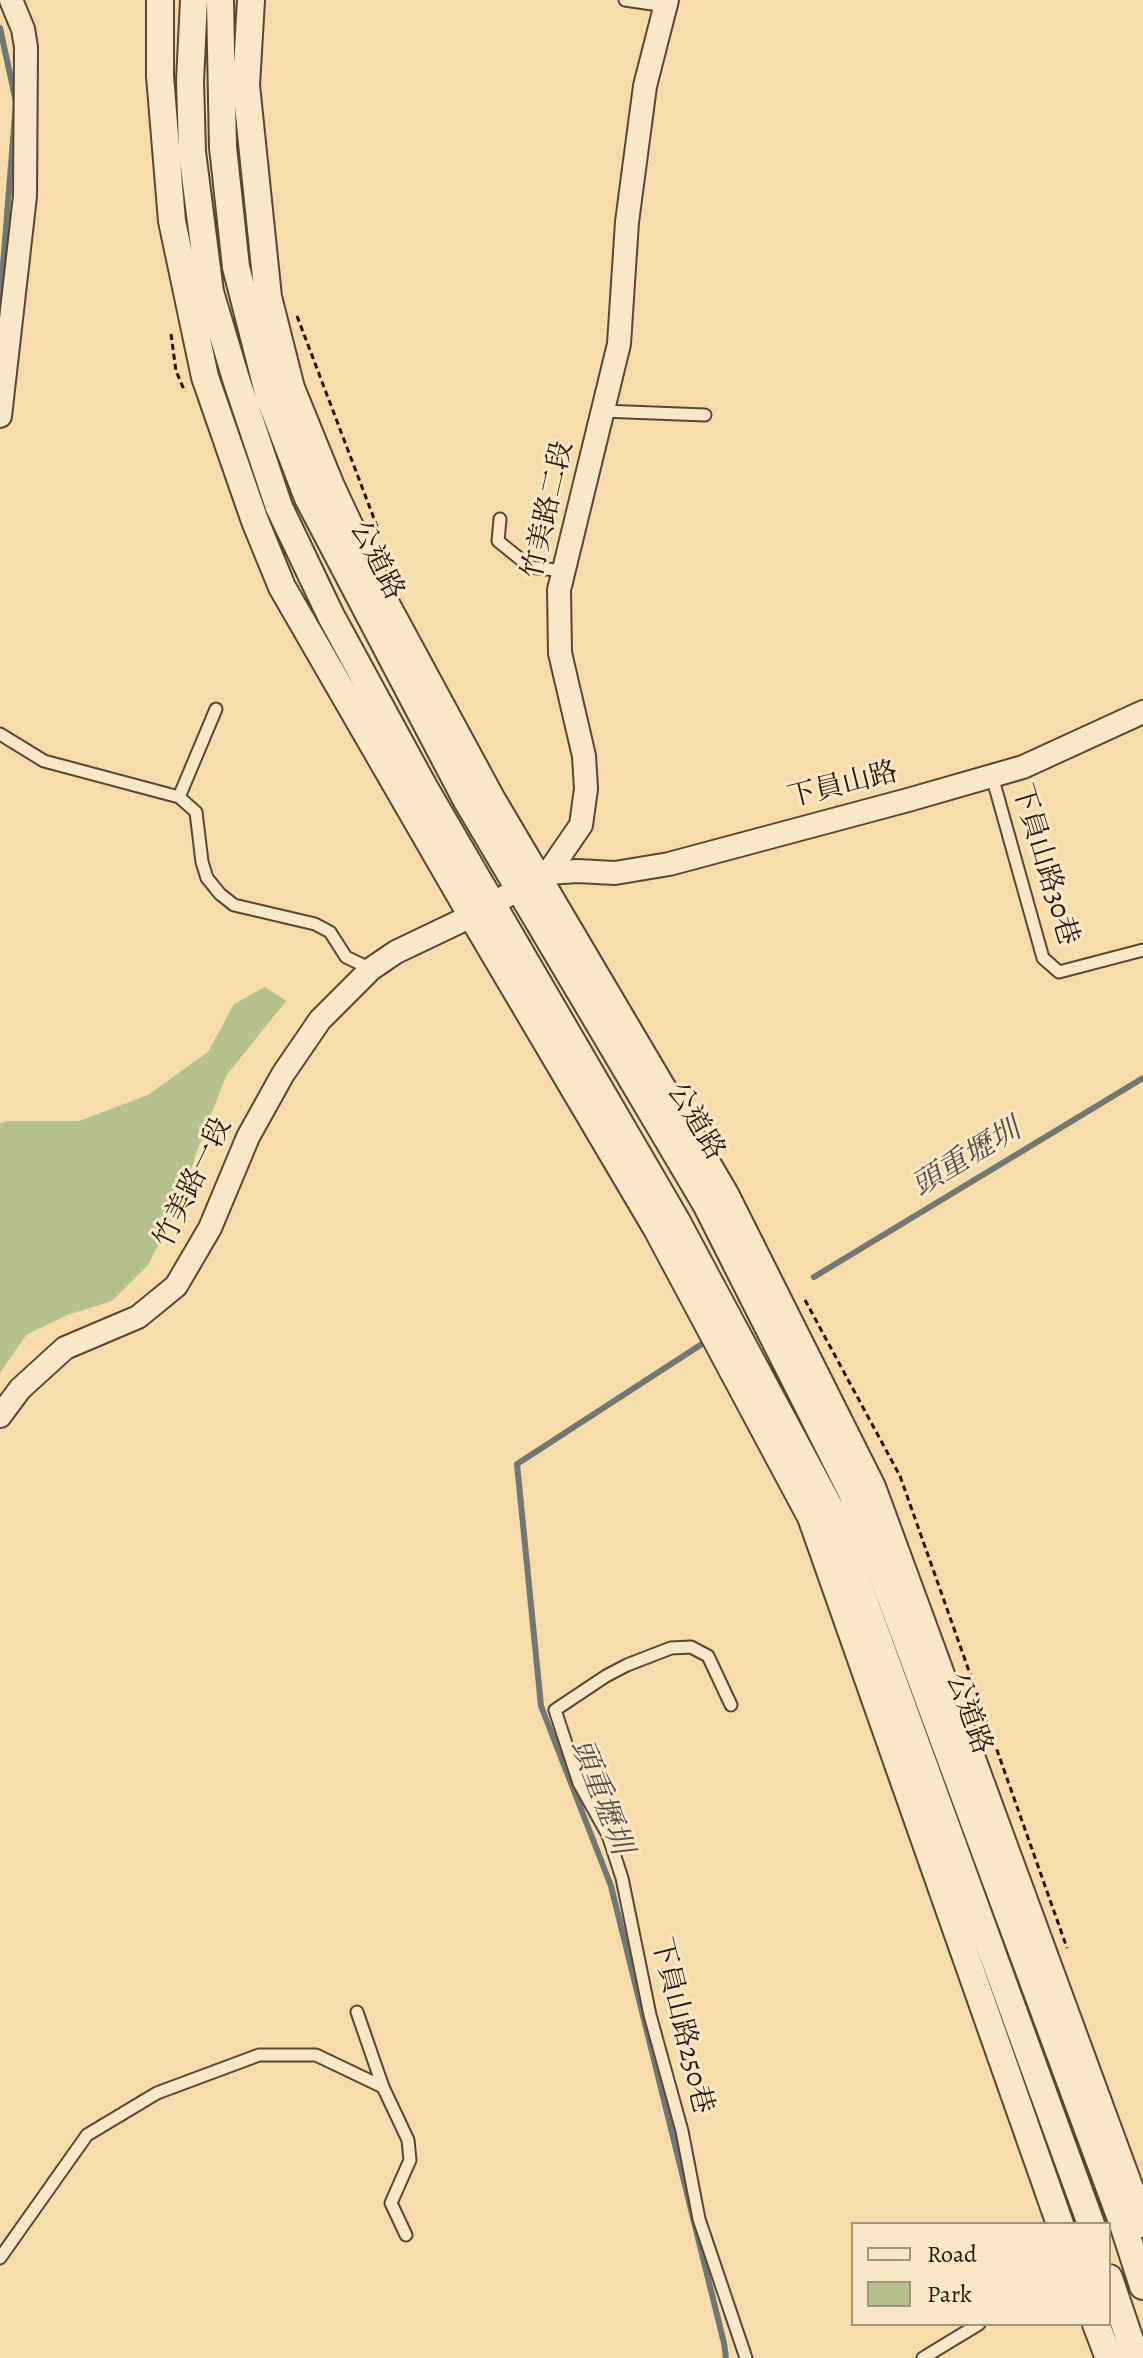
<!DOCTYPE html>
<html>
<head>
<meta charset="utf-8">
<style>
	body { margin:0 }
	#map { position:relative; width:1143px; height:2358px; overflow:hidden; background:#f6dbab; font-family:Alegreya,serif }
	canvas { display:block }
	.legend { position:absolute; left:851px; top:2222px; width:260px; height:104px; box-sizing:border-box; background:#f9e8c8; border:2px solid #a5947c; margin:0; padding:10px 14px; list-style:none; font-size:24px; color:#26150b }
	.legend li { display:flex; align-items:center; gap:16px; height:40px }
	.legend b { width:40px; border:2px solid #a5947c }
</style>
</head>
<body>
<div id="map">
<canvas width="1143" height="2358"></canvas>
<ul class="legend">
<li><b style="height:10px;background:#f9e8c8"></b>Road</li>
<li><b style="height:22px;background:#b6c18e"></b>Park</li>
</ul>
</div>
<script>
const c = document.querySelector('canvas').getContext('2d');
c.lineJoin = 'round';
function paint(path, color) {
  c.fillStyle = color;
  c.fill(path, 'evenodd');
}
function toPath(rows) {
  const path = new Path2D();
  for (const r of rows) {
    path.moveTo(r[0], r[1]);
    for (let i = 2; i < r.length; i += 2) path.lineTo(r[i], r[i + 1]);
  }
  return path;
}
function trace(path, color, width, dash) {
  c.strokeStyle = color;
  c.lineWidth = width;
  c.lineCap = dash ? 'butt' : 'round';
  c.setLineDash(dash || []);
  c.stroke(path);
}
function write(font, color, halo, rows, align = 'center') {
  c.font = font + ' Alegreya,"Noto Serif TC",serif';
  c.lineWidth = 6;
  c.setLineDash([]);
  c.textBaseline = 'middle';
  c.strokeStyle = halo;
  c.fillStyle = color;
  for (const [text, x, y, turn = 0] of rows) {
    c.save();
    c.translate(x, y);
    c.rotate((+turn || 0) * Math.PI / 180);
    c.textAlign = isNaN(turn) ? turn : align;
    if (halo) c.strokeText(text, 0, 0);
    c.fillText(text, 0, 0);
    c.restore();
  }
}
paint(toPath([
	[265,987,286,1001,226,1076,197,1151,182,1198,148,1265,112,1301,67,1315,26,1335,0,1373,0,1123,8,1121,79,1121,148,1095,208,1052,234,1004]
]), '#b6c18e');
trace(toPath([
	[0,28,16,102,0,303],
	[814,1277,1143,1078],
	[705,1342,517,1464,541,1706,611,1886,724,2343,726,2358]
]), '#727772', 6);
const service = toPath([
	[625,0,666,6],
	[602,411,705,415],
	[500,519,498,541,530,567,564,571],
	[0,734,44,761,179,797,196,812,202,862,207,878,220,894,234,905,315,924,330,932,346,957,371,969],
	[992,776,1043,958,1059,972,1143,950],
	[179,797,216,709],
	[731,1705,708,1656,691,1647,671,1648,627,1665,606,1676,555,1710,579,1783,608,1835,622,1878,650,2015,682,2131,699,2219,746,2358],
	[357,2012,383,2087,408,2140,410,2160,391,2203,406,2235],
	[0,2258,87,2135,157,2093,259,2055,316,2055,383,2087],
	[923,2358,979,2324]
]);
const minor = toPath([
	[0,416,25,196,26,47,23,29,11,0],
	[548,873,577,871,615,873,669,864,908,800,1023,767,1143,712],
	[0,1416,20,1389,65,1348,138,1317,176,1286,210,1228,248,1137,283,1074,320,1020,371,969,396,952,463,920,548,873,581,825,586,789,584,756,560,653,559,590,619,344,627,222,645,86,667,0]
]);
const tertiary = toPath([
	[160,0,160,76,172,221,205,377,255,521,282,587,472,916,657,1229,811,1517,1060,2224],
	[194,0,190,81,192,152,210,292,236,379,279,507,331,616,424,787,676,1220,831,1510,1091,2224],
	[220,0,223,147,236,267,269,396,308,498,466,799,706,1204,852,1493,1123,2224,1143,2286],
	[251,0,246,85,268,297,291,388,330,484,386,604,491,798,725,1194,872,1487,1143,2224],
	[1109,2278,1136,2358],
	[1096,2324,1109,2358]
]);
trace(service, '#5a4633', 15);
trace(minor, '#5a4633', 26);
trace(tertiary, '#5a4633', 30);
trace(toPath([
	[297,316,381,537],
	[171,334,176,371,185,392],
	[805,1300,900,1476,1067,1948]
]), '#26150b', 3, [6, 4]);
trace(service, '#f9e8c8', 11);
trace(minor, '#f9e8c8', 22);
trace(tertiary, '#f9e8c8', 26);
write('28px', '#26150b', '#f9e8c8', [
	["竹美路二段",549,510,-77],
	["公道路",376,561,63],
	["下員山路",843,786,-14],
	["下員山路30巷",1044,865,73],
	["公道路",695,1122,59],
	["竹美路一段",194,1183,-64],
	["公道路",968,1714,70],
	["下員山路250巷",681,2026,76]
]);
write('italic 30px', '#524e47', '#f9e8c8', [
	["頭重壢圳",967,1159,-31],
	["頭重壢圳",600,1797,69]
]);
</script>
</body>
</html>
